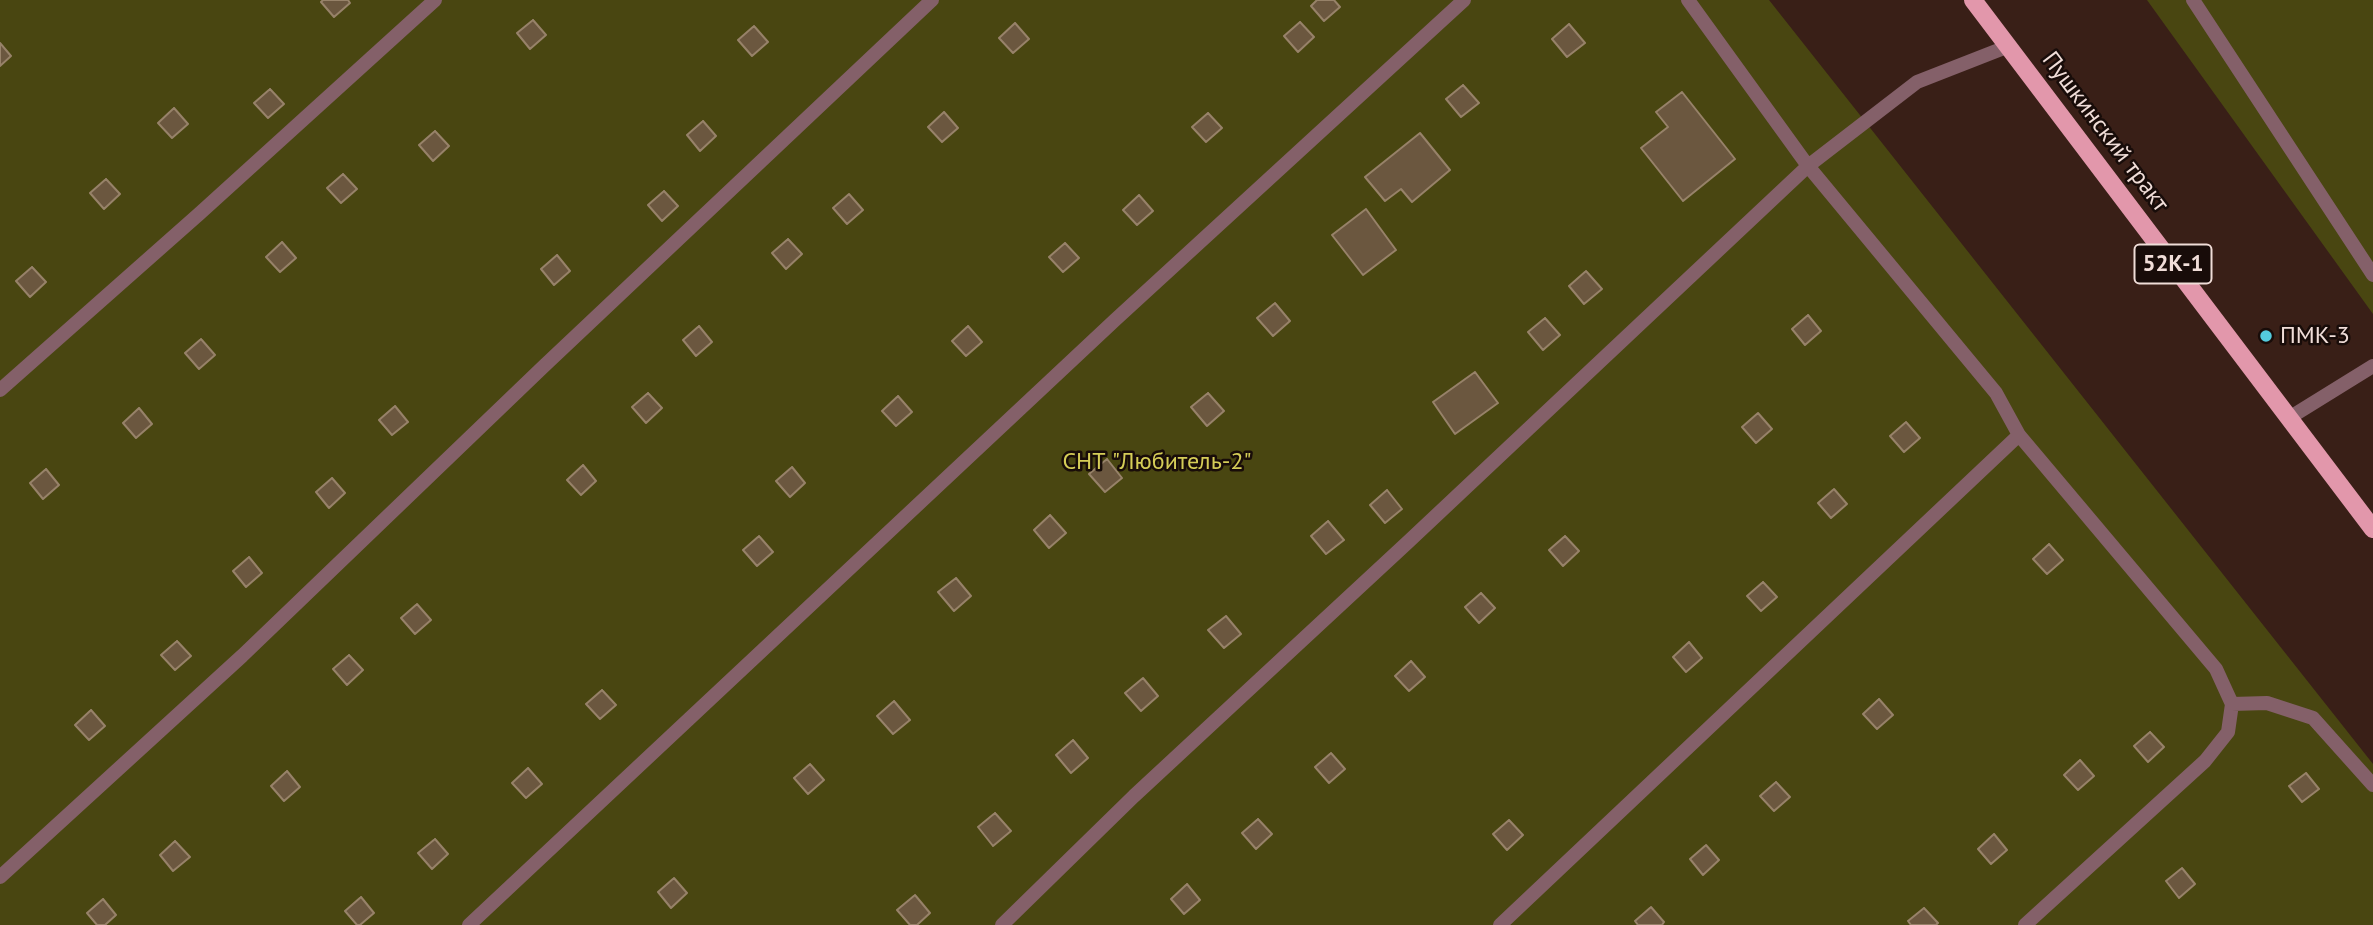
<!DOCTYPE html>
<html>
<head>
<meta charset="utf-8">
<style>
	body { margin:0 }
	canvas { display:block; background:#391f17 }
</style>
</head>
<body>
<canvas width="2373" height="925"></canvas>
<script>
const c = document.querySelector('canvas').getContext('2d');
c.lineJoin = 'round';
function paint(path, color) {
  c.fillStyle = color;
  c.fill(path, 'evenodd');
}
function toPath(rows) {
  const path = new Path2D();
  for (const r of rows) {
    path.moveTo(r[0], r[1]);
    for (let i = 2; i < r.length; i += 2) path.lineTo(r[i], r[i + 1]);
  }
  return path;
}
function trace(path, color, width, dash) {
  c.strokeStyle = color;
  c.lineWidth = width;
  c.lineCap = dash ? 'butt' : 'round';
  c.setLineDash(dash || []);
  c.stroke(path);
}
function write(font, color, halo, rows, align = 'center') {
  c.font = font + ' "PT Sans",sans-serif';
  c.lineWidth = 5;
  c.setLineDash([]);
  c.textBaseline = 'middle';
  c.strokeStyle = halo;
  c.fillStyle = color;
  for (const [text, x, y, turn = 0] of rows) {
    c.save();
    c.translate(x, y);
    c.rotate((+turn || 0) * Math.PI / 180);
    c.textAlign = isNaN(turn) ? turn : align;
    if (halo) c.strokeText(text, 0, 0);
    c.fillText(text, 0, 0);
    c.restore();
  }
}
paint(toPath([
	[0,0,1769,0,2373,764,2373,925,0,925],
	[2147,0,2373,0,2373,314]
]), '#494611');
const building = toPath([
	[323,0,348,0,350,3,334,17,321,2,323,0],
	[1317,0,1334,0,1340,7,1324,21,1311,6,1317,0],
	[533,20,546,35,530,49,517,33,533,20],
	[1300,22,1314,37,1298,52,1284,36,1300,22],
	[1015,23,1029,39,1013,53,999,38,1015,23],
	[1569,24,1585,43,1567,57,1552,39,1569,24],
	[754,26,768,42,752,56,738,40,754,26],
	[0,43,11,56,0,66,0,43],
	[1463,85,1479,103,1461,117,1446,99,1463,85],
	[270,89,284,104,268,118,254,103,270,89],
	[1682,92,1735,159,1683,201,1641,148,1668,127,1656,112,1682,92],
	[174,108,188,124,172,138,158,123,174,108],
	[944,112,958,128,942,142,928,127,944,112],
	[1208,113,1222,128,1206,142,1192,127,1208,113],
	[703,121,716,136,700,151,687,135,703,121],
	[435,131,449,146,433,161,419,145,435,131],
	[1420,133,1450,170,1412,202,1401,189,1385,201,1365,177,1420,133],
	[343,174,357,189,341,203,327,188,343,174],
	[106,179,120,194,104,209,90,193,106,179],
	[664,191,678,206,662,221,648,205,664,191],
	[849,194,863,210,847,224,833,208,849,194],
	[1139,195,1153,211,1137,225,1123,210,1139,195],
	[1366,209,1396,250,1363,275,1332,235,1366,209],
	[788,239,802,254,786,269,772,253,788,239],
	[282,242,296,258,280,272,266,257,282,242],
	[1065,243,1079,258,1063,272,1049,257,1065,243],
	[557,255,570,271,554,285,541,269,557,255],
	[32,267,46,282,30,297,16,281,32,267],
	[1586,271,1602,289,1584,304,1569,286,1586,271],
	[1275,303,1290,321,1273,336,1257,318,1275,303],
	[1808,315,1821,331,1805,345,1792,329,1808,315],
	[1545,318,1560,335,1543,350,1528,332,1545,318],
	[699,326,712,342,696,356,683,340,699,326],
	[968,326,982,342,966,356,952,341,968,326],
	[201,339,215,355,199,369,185,353,201,339],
	[1475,372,1498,403,1455,434,1433,402,1475,372],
	[648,393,662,408,646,423,632,407,648,393],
	[1208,393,1224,411,1207,426,1191,407,1208,393],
	[898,396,912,412,896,426,882,411,898,396],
	[395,406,408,422,392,435,379,420,395,406],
	[139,408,152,424,136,438,123,423,139,408],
	[1758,413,1772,429,1756,443,1742,427,1758,413],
	[1906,422,1920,438,1904,452,1890,436,1906,422],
	[1107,459,1122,478,1105,492,1089,474,1107,459],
	[583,465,596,481,581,495,567,480,583,465],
	[792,467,805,483,790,497,776,481,792,467],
	[46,469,59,485,43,499,30,483,46,469],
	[332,478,345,493,329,508,316,492,332,478],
	[1834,489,1847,504,1831,518,1818,503,1834,489],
	[1387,490,1402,509,1385,523,1370,505,1387,490],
	[1050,515,1066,533,1049,548,1034,530,1050,515],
	[1328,521,1344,540,1326,554,1311,536,1328,521],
	[759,536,773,552,757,566,743,550,759,536],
	[1565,536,1579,551,1563,566,1549,550,1565,536],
	[2049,544,2063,560,2047,574,2033,559,2049,544],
	[249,557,262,573,246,587,233,571,249,557],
	[956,578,971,596,954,611,938,592,956,578],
	[1763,582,1777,597,1761,611,1747,596,1763,582],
	[1481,593,1495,608,1479,623,1465,607,1481,593],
	[417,604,431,620,415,634,401,618,417,604],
	[1226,616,1241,634,1224,648,1208,630,1226,616],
	[177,641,191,656,175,670,161,655,177,641],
	[1689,642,1702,658,1686,672,1673,657,1689,642],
	[349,655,363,670,347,685,333,669,349,655],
	[1411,661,1425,677,1409,691,1395,676,1411,661],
	[1143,678,1158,696,1141,711,1125,693,1143,678],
	[602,690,616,705,600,719,586,704,602,690],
	[1879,699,1893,715,1877,729,1863,714,1879,699],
	[894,701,910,720,893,734,877,716,894,701],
	[91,710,105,726,89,740,75,725,91,710],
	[2150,732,2164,747,2148,762,2134,746,2150,732],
	[1073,740,1088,758,1071,773,1056,755,1073,740],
	[1331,753,1345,769,1329,783,1315,767,1331,753],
	[2080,760,2094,776,2078,790,2064,775,2080,760],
	[810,764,824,780,808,794,794,778,810,764],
	[528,768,542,784,526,798,512,783,528,768],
	[287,771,300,787,284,801,271,786,287,771],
	[2306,773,2319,789,2302,802,2289,786,2306,773],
	[1776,782,1790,797,1774,811,1760,796,1776,782],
	[995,813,1011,831,993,846,978,827,995,813],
	[1258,819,1272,834,1256,849,1242,833,1258,819],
	[1509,820,1523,835,1507,850,1493,834,1509,820],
	[1994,834,2007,850,1991,864,1978,849,1994,834],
	[435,839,448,854,432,869,418,853,435,839],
	[175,841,190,857,173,871,160,855,175,841],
	[1706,845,1719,860,1703,875,1690,859,1706,845],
	[2182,868,2195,884,2179,898,2166,881,2182,868],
	[674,878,687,893,671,908,658,892,674,878],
	[1187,884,1200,900,1184,914,1171,899,1187,884],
	[915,895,930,913,917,925,910,925,897,910,915,895],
	[361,897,374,913,360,925,357,925,345,911,361,897],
	[103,899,116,915,105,925,97,925,87,913,103,899],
	[1651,907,1664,922,1662,925,1638,925,1635,921,1651,907],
	[1924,908,1938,923,1936,925,1911,925,1908,921,1924,908]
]);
paint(building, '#6b573f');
trace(building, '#978269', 2);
trace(toPath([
	[1688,0,1808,166,1996,393,2019,435,2216,669,2232,704,2228,732,2205,761,2025,925],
	[2193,0,2373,275],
	[0,390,199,214,435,0],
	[2289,418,2373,366],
	[2232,704,2267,703,2313,718,2373,785],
	[0,877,242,656,544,366,932,0],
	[469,925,1115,320,1464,0],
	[1002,925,1134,796,1408,542,1808,166,1917,82,2009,46],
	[1500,925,2019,435]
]), '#846069', 14);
trace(toPath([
	[1973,0,2373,529]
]), '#e297ab', 18);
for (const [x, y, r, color] of [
	[2266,336,7,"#54cadd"]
]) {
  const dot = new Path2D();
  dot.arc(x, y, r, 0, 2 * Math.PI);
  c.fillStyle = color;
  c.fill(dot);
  trace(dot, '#180c09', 2.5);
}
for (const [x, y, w] of [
	[2173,264,77]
]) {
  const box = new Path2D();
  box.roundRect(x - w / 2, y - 19.5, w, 39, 5);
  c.fillStyle = '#180c09';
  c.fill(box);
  trace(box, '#f0ddd8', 2);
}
write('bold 23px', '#f0ddd8', null, [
	["52К-1",2173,264]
]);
write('24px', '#f0ddd8', '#180c09', [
	["Пушкинский тракт",2105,132,53]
]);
write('24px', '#f0ddd8', '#180c09', [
	["ПМК-3",2280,336]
], 'left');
write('24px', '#d5cd57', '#180c09', [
	["СНТ \"Любитель-2\"",1157,462]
]);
</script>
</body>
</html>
